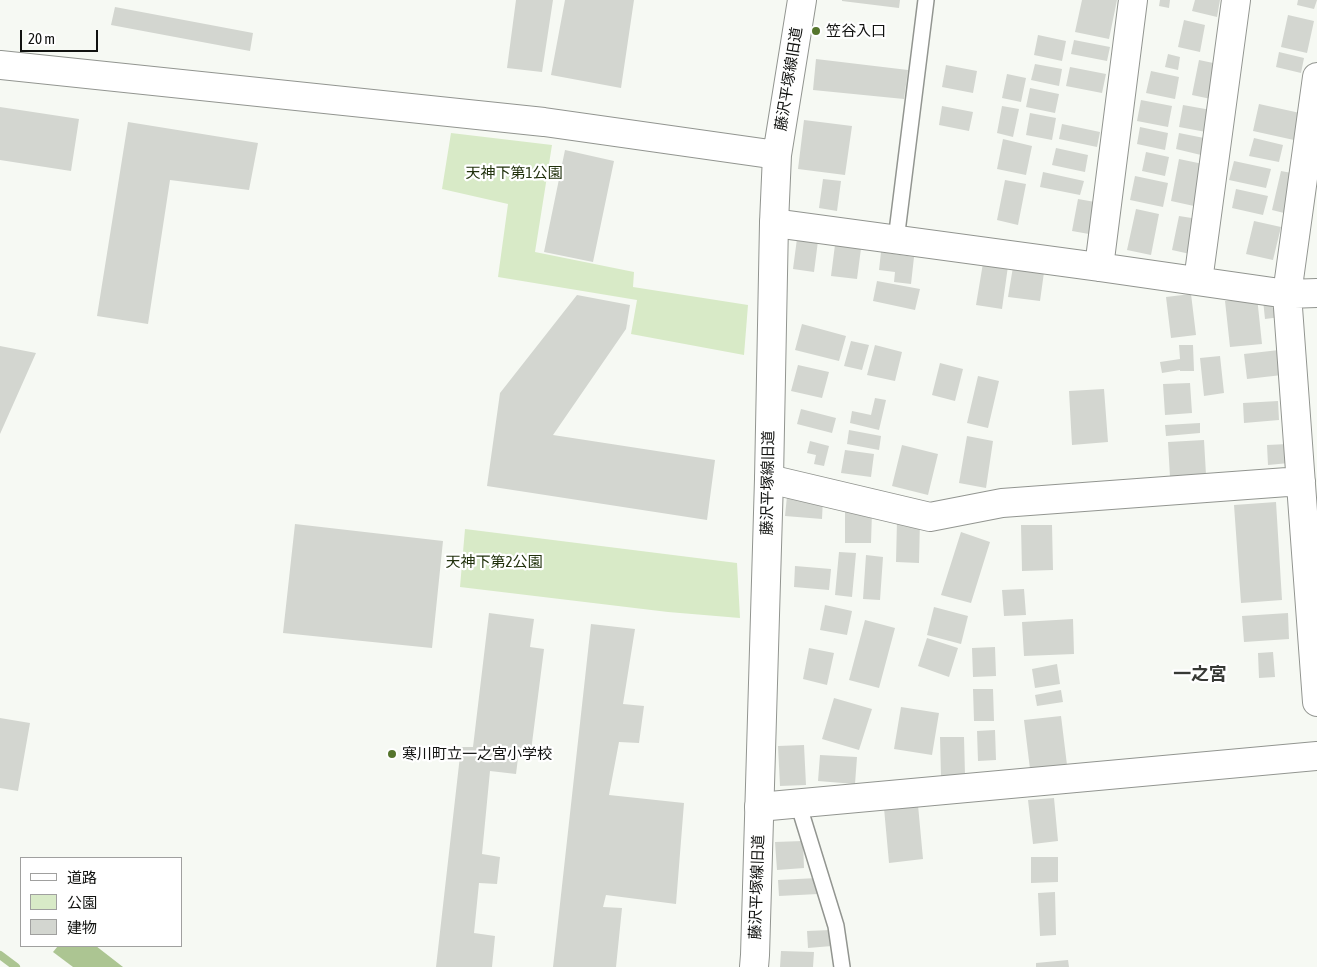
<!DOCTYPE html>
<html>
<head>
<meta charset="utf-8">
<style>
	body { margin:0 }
	#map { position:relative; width:1317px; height:967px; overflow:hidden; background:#f6f9f3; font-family:"Asap Condensed","Noto Sans JP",sans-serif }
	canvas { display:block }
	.legend { position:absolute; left:20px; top:857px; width:162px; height:90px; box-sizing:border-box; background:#fff; border:1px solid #a0a09f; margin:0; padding:6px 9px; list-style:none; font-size:15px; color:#111210 }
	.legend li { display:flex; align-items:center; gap:10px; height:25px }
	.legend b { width:25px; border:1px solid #a0a09f }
	.scale { position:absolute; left:20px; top:30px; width:78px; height:22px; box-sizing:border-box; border:2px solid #111210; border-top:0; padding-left:6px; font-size:15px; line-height:18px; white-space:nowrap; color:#111210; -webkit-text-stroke:4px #fff; paint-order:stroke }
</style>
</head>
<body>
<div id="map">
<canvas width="1317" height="967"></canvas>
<ul class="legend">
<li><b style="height:6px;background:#fff"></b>道路</li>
<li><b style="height:14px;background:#d8eac7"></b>公園</li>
<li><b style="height:14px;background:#d3d6d0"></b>建物</li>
</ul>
<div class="scale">20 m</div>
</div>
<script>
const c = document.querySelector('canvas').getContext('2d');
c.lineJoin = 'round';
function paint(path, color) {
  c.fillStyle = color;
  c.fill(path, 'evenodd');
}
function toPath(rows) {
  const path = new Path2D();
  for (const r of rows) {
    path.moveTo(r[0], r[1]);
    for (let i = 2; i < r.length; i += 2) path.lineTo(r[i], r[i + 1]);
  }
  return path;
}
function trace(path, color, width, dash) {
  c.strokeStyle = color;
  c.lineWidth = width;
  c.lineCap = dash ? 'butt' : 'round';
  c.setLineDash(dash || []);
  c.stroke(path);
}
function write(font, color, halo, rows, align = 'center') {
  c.font = font + ' "Asap Condensed","Noto Sans JP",sans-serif';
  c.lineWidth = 4.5;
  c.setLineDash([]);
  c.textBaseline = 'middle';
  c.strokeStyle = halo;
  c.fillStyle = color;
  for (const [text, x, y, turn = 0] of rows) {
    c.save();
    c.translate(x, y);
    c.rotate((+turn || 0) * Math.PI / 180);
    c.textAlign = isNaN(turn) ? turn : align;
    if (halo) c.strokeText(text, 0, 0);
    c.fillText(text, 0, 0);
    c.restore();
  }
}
paint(toPath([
	[451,133,552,145,535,252,634,272,633,287,748,305,744,355,631,334,637,300,498,277,508,204,442,189],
	[465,529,737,563,740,618,668,612,460,587]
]), '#d8eac7');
paint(toPath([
	[58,946,96,946,123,967,73,967,53,952]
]), '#acc592');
trace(toPath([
	[0,955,16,967]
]), '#acc592', 8);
paint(toPath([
	[516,0,553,0,542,72,507,68],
	[565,0,634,0,621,88,551,75],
	[842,0,900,0,899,8,842,1],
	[1082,0,1117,0,1109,39,1075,32],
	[1160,0,1170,0,1169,8,1159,6],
	[1195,0,1220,0,1217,17,1192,11],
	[1298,0,1317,0,1314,9,1297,5],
	[115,7,253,33,250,51,111,25],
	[1288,15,1314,21,1307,53,1281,47],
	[1184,20,1205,25,1200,52,1178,47],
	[1038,35,1066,41,1062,61,1034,55],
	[1074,40,1110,47,1107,61,1071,54],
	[1279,52,1304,58,1301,73,1276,67],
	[1168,54,1180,57,1178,70,1165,67],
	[816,59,908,70,904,99,813,90],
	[1199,60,1218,64,1211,99,1192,95],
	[1035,64,1062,69,1059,86,1031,80],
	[946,65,977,71,973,93,942,87],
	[1070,67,1106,74,1102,93,1066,86],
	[1151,71,1179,77,1175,99,1146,93],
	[1007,74,1026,78,1021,102,1002,98],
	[1030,88,1059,94,1055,113,1026,107],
	[1141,100,1172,106,1168,127,1137,121],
	[1259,104,1300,113,1294,140,1253,131],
	[1183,105,1211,110,1206,132,1179,127],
	[942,106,973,112,969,131,939,125],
	[1002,106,1019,109,1013,137,997,133],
	[0,107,79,119,71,171,0,160],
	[1030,113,1056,118,1052,140,1026,135],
	[804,120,852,126,845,175,798,169],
	[128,122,258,143,249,190,170,180,148,324,97,316],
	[1062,124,1100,132,1097,147,1059,139],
	[1140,127,1168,133,1165,150,1137,144],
	[1179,133,1204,138,1201,155,1176,149],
	[1254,138,1283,145,1279,162,1249,156],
	[1003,139,1032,146,1026,175,997,169],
	[1056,148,1088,155,1085,172,1052,165],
	[565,150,614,161,593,262,544,252],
	[1146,152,1169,157,1165,176,1142,171],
	[1179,159,1203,164,1194,206,1171,201],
	[1234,161,1271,169,1266,188,1229,180],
	[1281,171,1297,174,1288,214,1272,210],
	[1043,172,1084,181,1080,195,1040,187],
	[1135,176,1168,183,1163,207,1130,200],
	[823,179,841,181,837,211,819,208],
	[1005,180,1026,184,1018,225,997,220],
	[1236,189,1268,196,1263,215,1232,208],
	[1078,199,1095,202,1089,234,1072,231],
	[1136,209,1159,214,1151,255,1127,250],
	[1179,216,1198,219,1190,254,1172,250],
	[1254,221,1281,227,1273,260,1246,254],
	[798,231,819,233,814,272,793,269],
	[836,237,862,241,857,279,831,276],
	[881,252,914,257,911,284,894,282,895,272,879,270],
	[1014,261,1045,265,1040,301,1008,297],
	[983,263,1008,266,1002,309,976,305],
	[877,281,920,289,915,310,873,301],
	[1191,294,1196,335,1171,338,1166,297],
	[577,295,630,305,626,329,553,435,715,460,707,520,487,486,500,393],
	[1257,297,1262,344,1230,347,1225,301],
	[1278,298,1281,317,1265,319,1263,300],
	[802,324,846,336,839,361,795,350],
	[851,341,869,345,862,370,844,366],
	[875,345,902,352,895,381,867,375],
	[1179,345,1193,345,1194,371,1180,371,1180,370,1162,373,1160,362,1180,359],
	[0,346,36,353,0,434],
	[1279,350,1282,375,1247,379,1244,354],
	[1220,356,1224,393,1204,396,1200,358],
	[940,363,963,369,955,401,932,395],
	[798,365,829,372,822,398,791,391],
	[978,376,999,381,988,428,967,423],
	[1190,383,1192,413,1165,415,1163,384],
	[1104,389,1108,442,1072,445,1069,391],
	[875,398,886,400,879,430,850,423,852,411,871,415],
	[1278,401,1279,420,1244,423,1243,403],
	[801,409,836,418,832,433,797,424],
	[1200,423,1200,433,1166,436,1165,425],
	[849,430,881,436,879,450,847,444],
	[967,436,993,441,986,488,959,483],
	[1204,440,1206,475,1170,477,1168,442],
	[810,441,829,446,824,466,814,464,816,455,807,453],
	[1288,444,1289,463,1268,465,1267,445],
	[902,445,938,454,928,495,892,486],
	[845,450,874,454,871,477,841,473],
	[787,496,823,498,822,519,785,516],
	[1276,502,1282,600,1241,603,1234,505],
	[845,511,872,512,871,543,845,543],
	[897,520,920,520,919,563,896,562],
	[295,524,443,541,432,648,283,633],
	[1021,525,1052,525,1053,570,1022,571],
	[961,532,990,542,971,603,941,595],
	[839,552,856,553,852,597,835,595],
	[866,555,883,557,880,600,863,599],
	[795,566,831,569,829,590,794,587],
	[1024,589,1026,615,1004,616,1002,590],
	[825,605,852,611,847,635,820,630],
	[934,607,968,616,961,644,927,635],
	[489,613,534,619,530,647,544,649,531,751,519,750,516,774,490,771,482,854,500,857,497,884,479,883,474,933,495,936,492,967,436,967,461,747,473,747],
	[1288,613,1289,639,1244,642,1242,616],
	[1073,619,1074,654,1024,656,1022,622],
	[865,620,895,628,879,688,849,680],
	[591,624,635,629,623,704,644,706,639,743,619,742,609,795,684,803,676,904,606,895,603,907,622,908,616,967,553,967],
	[927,638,958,648,949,677,918,666],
	[995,647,996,676,973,677,972,648],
	[809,648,834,653,827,685,803,679],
	[1273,652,1275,677,1259,678,1258,653],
	[1057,664,1060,684,1035,688,1032,669],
	[973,689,993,689,994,721,974,721],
	[1061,690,1063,702,1037,706,1035,695],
	[834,698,872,709,859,750,822,739],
	[901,707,939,713,932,755,894,749],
	[1061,716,1067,765,1030,769,1024,720],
	[0,718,30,723,18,791,0,788],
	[995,730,996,760,978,761,977,731],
	[940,737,964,737,965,775,941,776],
	[804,745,806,785,780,786,778,746],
	[820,755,857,757,855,784,818,781],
	[1054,798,1058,841,1033,844,1028,800],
	[918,805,923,859,889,863,884,808],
	[803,841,804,868,777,870,775,842],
	[1031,857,1058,857,1058,882,1031,883],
	[817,878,818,894,779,896,778,880],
	[1055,892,1056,935,1040,936,1038,893],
	[831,930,832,946,808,948,807,931],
	[781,951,814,952,813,967,780,967],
	[1068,960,1069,967,1036,967,1036,963]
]), '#d3d6d0');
const service = toPath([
	[896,240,926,0],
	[798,803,836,926,842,967]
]);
const minor = toPath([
	[1317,77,1287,294,1317,702],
	[774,223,1099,267,1287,294,1317,293],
	[1099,267,1133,0],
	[1198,281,1236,0],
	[769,479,930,517,1002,503,1301,481],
	[759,807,1317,756]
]);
const tertiary = toPath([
	[0,65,544,122,777,155],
	[754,967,755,955,769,479,774,223,777,155,802,0]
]);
trace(service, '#929590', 18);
trace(minor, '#929590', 30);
trace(tertiary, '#929590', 30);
trace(service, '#fff', 15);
trace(minor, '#fff', 28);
trace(tertiary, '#fff', 28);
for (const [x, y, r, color] of [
	[816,31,5,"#55752c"],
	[392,754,5,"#55752c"]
]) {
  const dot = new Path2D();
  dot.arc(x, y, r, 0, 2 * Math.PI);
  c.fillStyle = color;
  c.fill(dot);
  trace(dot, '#fff', 2);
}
write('15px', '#111210', '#fff', [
	["笠谷入口",826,31],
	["寒川町立一之宮小学校",402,754]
], 'left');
write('15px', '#111210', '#fff', [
	["藤沢平塚線旧道",789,79,-81],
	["藤沢平塚線旧道",768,483,-89],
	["藤沢平塚線旧道",757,887,-88]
]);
write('15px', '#21310c', '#fff', [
	["天神下第1公園",514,173],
	["天神下第2公園",494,562]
]);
write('bold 18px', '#373935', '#fff', [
	["一之宮",1200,674]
]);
</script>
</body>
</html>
